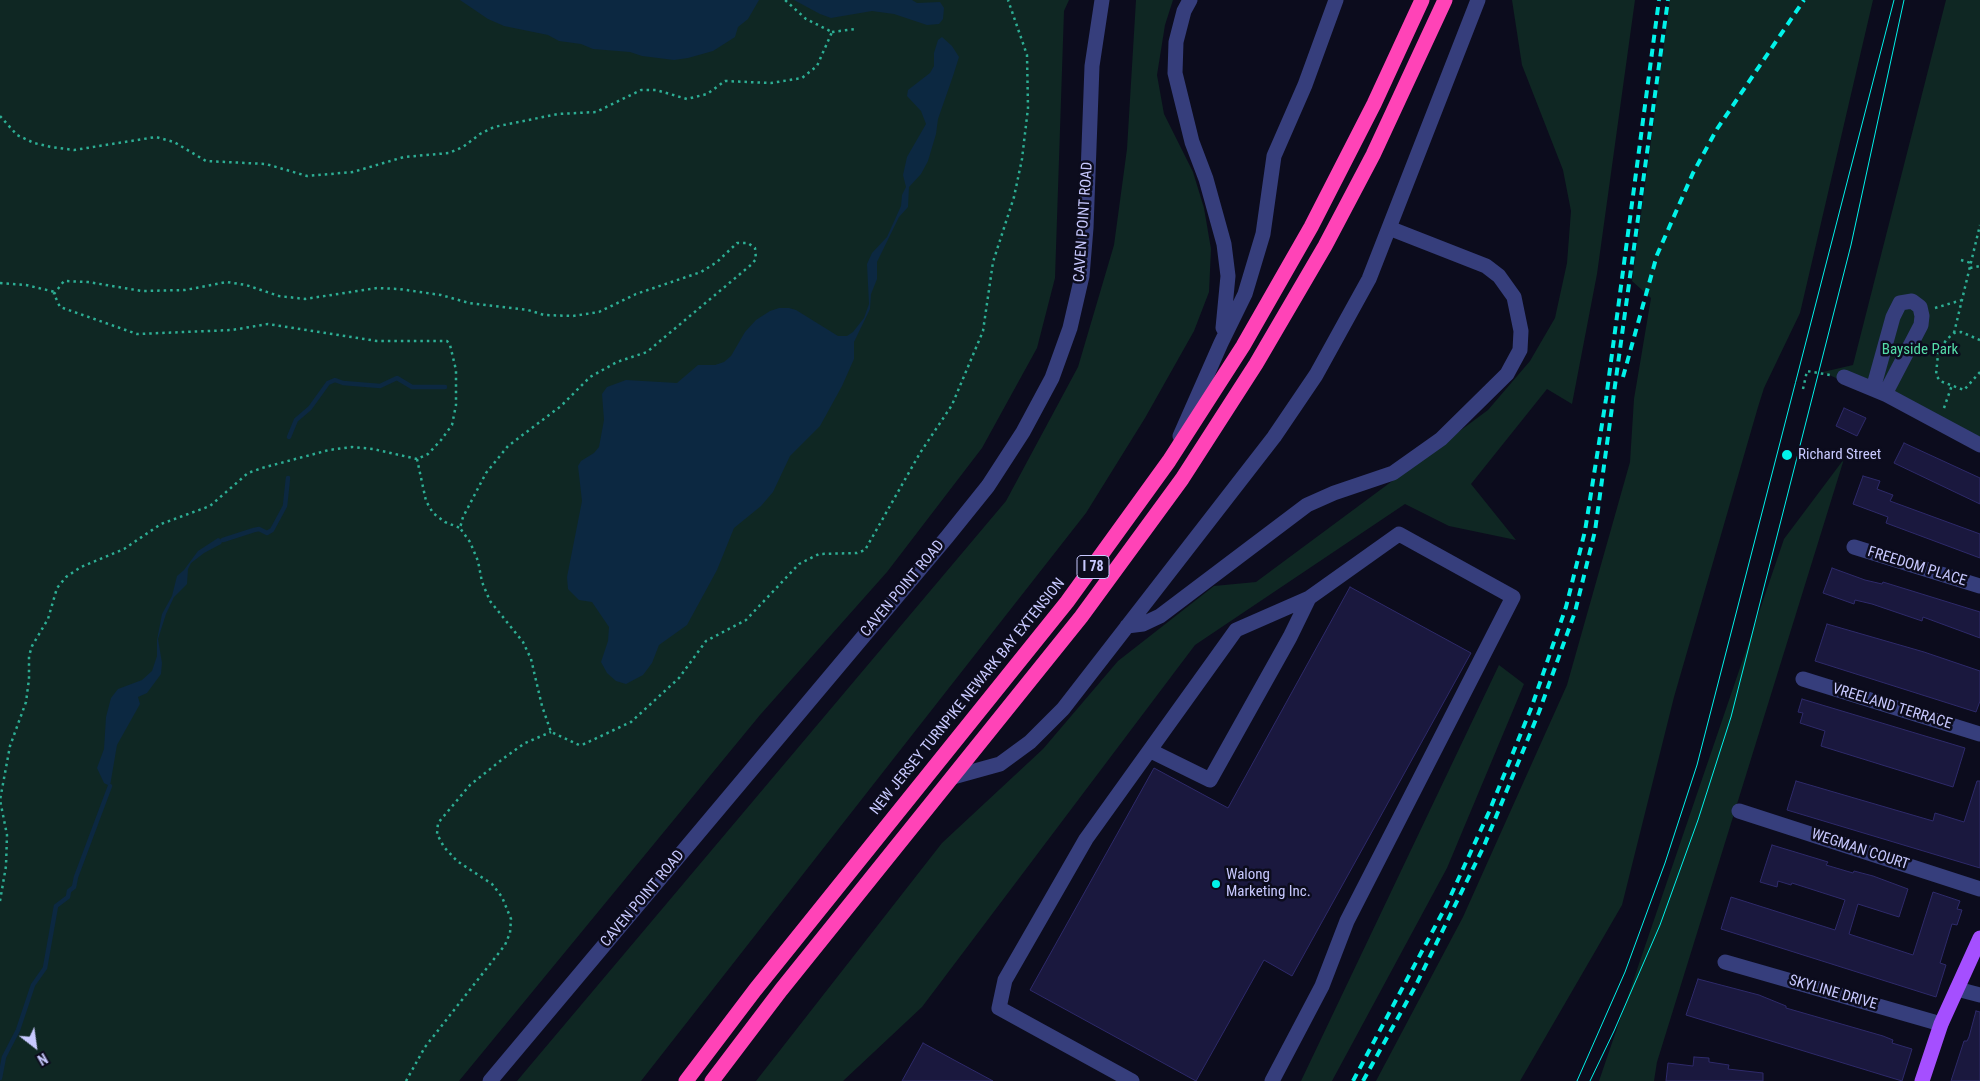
<!DOCTYPE html>
<html>
<head>
<meta charset="utf-8">
<style>
	body { margin:0 }
	#map { position:relative; width:1980px; height:1081px; overflow:hidden; background:#0c0c1d; font-family:"Roboto Condensed",sans-serif }
	canvas { display:block }
	.north { position:absolute; left:10px; top:1021px; width:50px; height:50px; -webkit-text-stroke:4px #0c0c1d; paint-order:stroke; rotate:150deg; font-size:14px; font-weight:700; line-height:20px; text-align:center; color:#c8c9ff }
	.north::after { content:''; display:block; margin:auto; width:18px; height:22px; background:#c8c9ff; clip-path:polygon(50% 0,100% 100%,50% 72%,0 100%) }
</style>
</head>
<body>
<div id="map">
<canvas width="1980" height="1081"></canvas>
<div class="north">N</div>
</div>
<script>
const c = document.querySelector('canvas').getContext('2d');
c.lineJoin = 'round';
function paint(path, color) {
  c.fillStyle = color;
  c.fill(path, 'evenodd');
}
function toPath(rows) {
  const path = new Path2D();
  for (const r of rows) {
    path.moveTo(r[0], r[1]);
    for (let i = 2; i < r.length; i += 2) path.lineTo(r[i], r[i + 1]);
  }
  return path;
}
function trace(path, color, width, dash) {
  c.strokeStyle = color;
  c.lineWidth = width;
  c.lineCap = dash ? 'butt' : 'round';
  c.setLineDash(dash || []);
  c.stroke(path);
}
function write(font, color, halo, rows, align = 'center') {
  c.font = font + ' "Roboto Condensed",sans-serif';
  c.lineWidth = 5;
  c.setLineDash([]);
  c.textBaseline = 'middle';
  c.strokeStyle = halo;
  c.fillStyle = color;
  for (const [text, x, y, turn = 0] of rows) {
    c.save();
    c.translate(x, y);
    c.rotate((+turn || 0) * Math.PI / 180);
    c.textAlign = isNaN(turn) ? turn : align;
    if (halo) c.strokeText(text, 0, 0);
    c.fillText(text, 0, 0);
    c.restore();
  }
}
paint(toPath([
	[0,0,1069,0,1064,11,1055,278,1037,348,982,448,887,572,760,715,459,1081,0,1081],
	[1136,0,1173,0,1165,25,1157,75,1164,114,1193,172,1204,208,1211,249,1209,292,1194,331,1145,418,1086,513,641,1081,517,1081,1006,501,1078,367,1114,245,1127,149],
	[1512,0,1635,0,1597,274,1572,404,1547,389,1471,484,1516,540,1449,526,1405,504,1195,645,922,1007,843,1081,756,1081,942,843,1043,749,1118,661,1214,586,1256,582,1488,410,1530,361,1555,318,1567,263,1571,211,1563,170,1522,65],
	[1670,0,1873,0,1800,313,1764,388,1758,407,1674,697,1622,905,1520,1081,1376,1081,1463,917,1567,685,1630,462,1634,399,1651,298,1632,281],
	[1946,0,1980,0,1980,445,1823,372,1853,365],
	[1844,459,1657,1062,1654,1081,1599,1081,1784,539],
	[1499,665,1524,684,1447,868,1332,1081,1301,1081]
]), '#0f2723');
paint(toPath([
	[460,0,759,0,748,19,738,27,735,37,713,51,688,58,674,60,642,56,630,52,593,49,581,44,559,41,548,35,504,26,488,19],
	[794,0,912,0,917,3,940,2,944,8,943,19,939,24,927,25,894,14,872,11,831,18,820,14],
	[942,37,952,46,959,57,953,76,938,119,936,134,928,161,921,174,909,187,908,207,899,217,877,262,877,279,871,294,870,309,854,342,854,359,842,386,820,426,790,456,773,492,761,506,734,528,717,570,687,625,659,645,652,663,643,675,626,684,616,681,607,673,601,662,608,641,609,627,592,602,579,600,568,589,567,577,582,501,578,466,581,461,594,453,599,447,604,420,602,394,607,387,626,380,677,383,698,365,715,365,724,362,731,356,745,332,756,320,770,311,779,308,789,308,796,310,838,336,847,336,853,332,864,318,869,304,867,264,872,253,887,237,901,206,902,195,906,187,903,175,907,157,926,124,921,111,907,96,908,90,930,73,934,66,934,53,938,40],
	[218,538,223,540,221,544,204,553,191,563,188,569,187,584,174,597,166,614,158,639,162,663,161,674,147,693,138,697,140,704,117,745,110,786,104,783,97,768,104,749,106,717,111,698,118,689,142,680,152,671,157,656,157,640,162,614,172,596,177,576,184,570,198,551]
]), '#0c2841');
trace(toPath([
	[289,437,296,420,310,408,328,383,335,380,343,383,380,386,397,378,412,387,445,387],
	[223,540,254,530,259,529,267,533,272,530,285,506,288,478],
	[0,1078,4,1057,18,1030,33,985,45,968,56,906,68,897,69,891,74,887,76,877,110,786]
]), '#0c2841', 4.5);
const building = toPath([
	[1844,408,1866,418,1857,436,1836,426,1844,408],
	[1904,443,1980,478,1980,504,1894,463,1904,443],
	[1863,476,1880,481,1877,489,1893,495,1890,501,1980,534,1980,558,1886,523,1888,517,1853,504,1863,476],
	[1832,568,1865,580,1882,584,1883,582,1980,612,1980,638,1923,617,1922,621,1872,604,1855,600,1854,604,1823,593,1832,568],
	[1350,587,1471,653,1292,976,1264,960,1196,1081,1030,990,1154,768,1228,808,1350,587],
	[1827,624,1924,652,1980,671,1980,701,1976,712,1815,661,1827,624],
	[1802,699,1965,748,1953,787,1821,746,1825,731,1800,723,1803,713,1798,712,1802,699],
	[1796,781,1933,821,1935,813,1964,822,1977,781,1980,781,1980,868,1787,810,1796,781],
	[1772,845,1828,862,1826,865,1853,873,1854,871,1873,876,1908,889,1899,917,1858,904,1849,934,1913,955,1933,892,1960,901,1957,909,1962,910,1957,925,1952,924,1940,963,1946,965,1936,997,1721,929,1731,897,1835,930,1845,900,1792,883,1791,885,1778,881,1777,887,1760,882,1772,845],
	[1698,979,1759,995,1786,1006,1786,1008,1883,1036,1893,1040,1892,1043,1912,1049,1902,1081,1686,1015,1698,979],
	[1976,1011,1980,1012,1980,1081,1951,1081,1964,1041,1967,1041,1969,1037,1976,1011],
	[923,1043,954,1060,993,1081,902,1081,923,1043],
	[1694,1057,1709,1058,1709,1062,1729,1065,1728,1069,1763,1073,1763,1081,1666,1081,1668,1063,1693,1066,1694,1057]
]);
paint(building, '#1a183e');
trace(building, '#2e2a6a', 1);
trace(toPath([
	[832,32,855,29],
	[0,116,17,135,34,143,51,147,74,150,156,137,174,142,206,161,266,164,307,176,353,172,404,157,449,153,463,147,480,134,494,127,558,114,596,112,641,90,656,90,687,99,707,94,725,81,771,83,802,78,817,66,832,32,806,19,785,0],
	[1961,260,1971,263],
	[1970,268,1980,266],
	[0,283,26,285,55,292],
	[1935,308,1962,300],
	[1954,333,1980,225],
	[1980,340,1961,332,1954,333,1946,340,1938,354,1936,375,1940,381,1964,390,1980,372],
	[1803,389,1807,371,1830,375],
	[1944,408,1952,385],
	[417,459,426,501,433,513,445,522,460,528],
	[0,901,6,866,7,835,0,800,10,746,26,702,29,679,29,656,32,646,48,619,57,588,66,577,81,567,124,549,161,524,210,506,248,473,262,468,329,450,352,447,373,449,417,459,428,454,441,440,452,425,456,405,456,370,450,345,447,341,377,341,268,324,232,330,137,334,60,307,54,294,64,281,88,282,142,291,185,290,227,282,246,285,279,296,305,299,377,288,399,289,441,295,469,303,528,310,544,315,573,316,599,312,636,294,701,272,717,262,737,243,748,243,755,248,756,259,752,264,660,341,647,352,617,362,590,377,561,406,508,446,486,473,463,517,460,528,470,542,478,561,482,582,490,601,523,642,531,659,542,706,551,732,579,745,584,744,631,722,679,678,706,641,746,620,799,564,819,554,857,553,865,550,920,453,952,405,983,331,993,262,1014,197,1022,159,1028,108,1027,55,1008,0],
	[406,1081,425,1047,505,945,510,933,511,919,502,897,492,884,457,861,444,847,437,834,438,823,470,785,504,758,525,743,551,732]
]), '#2dae94', 2.5, [2.5, 4]);
trace(toPath([
	[1190,0,1184,11,1176,42,1175,73,1192,142,1206,179,1224,244,1228,276,1223,328],
	[1844,377,1885,394,1980,445],
	[1873,389,1893,317,1900,303,1912,301,1920,307,1922,316,1921,325,1885,394],
	[1180,436,1221,343,1245,294,1263,234,1274,156,1305,85,1336,0],
	[1854,547,1980,586],
	[1127,626,1143,624,1160,616,1307,505,1334,493,1393,473,1441,439,1507,374,1520,350,1521,331,1514,297,1499,276,1486,266,1389,228],
	[1803,679,1980,734],
	[1151,751,1210,780,1290,637,1309,598],
	[953,777,1000,764,1030,742,1063,709,1274,437,1316,375,1369,279,1478,0],
	[1739,811,1980,889],
	[1725,962,1941,1024],
	[1957,989,1980,995],
	[490,1081,947,537,988,486,1023,432,1052,378,1070,328,1082,276,1086,228,1092,66,1102,0],
	[1132,1081,999,1008,1005,980,1086,839,1236,630,1309,598,1399,534,1513,597,1347,921,1322,986,1272,1081]
]), '#363e7c', 15);
trace(toPath([
	[1922,1081,1941,1024,1980,938]
]), '#a54fff', 15);
trace(toPath([
	[686,1081,755,990,1067,602,1169,461,1243,346,1311,227,1374,104,1422,0],
	[712,1081,781,990,1081,617,1182,479,1256,364,1325,246,1373,155,1445,0]
]), '#ff43b7', 15);
trace(toPath([
	[1577,1081,1625,972,1665,863,1697,765,1894,0],
	[1590,1081,1614,1031,1660,925,1698,820,1731,717,1851,245,1904,0]
]), '#01f2e9', 1);
trace(toPath([
	[1623,377,1657,255,1693,173,1717,129,1804,0],
	[1353,1081,1446,906,1489,812,1532,706,1566,607,1585,531,1606,399,1659,0],
	[1363,1081,1416,985,1484,846,1539,712,1575,612,1595,531,1668,0]
]), '#01f2e9', 4, [8, 6]);
for (const [x, y, r, color] of [
	[1787,455,6,"#01f2e9"],
	[1216,884,5,"#01f2e9"]
]) {
  const dot = new Path2D();
  dot.arc(x, y, r, 0, 2 * Math.PI);
  c.fillStyle = color;
  c.fill(dot);
  trace(dot, '#0c0c1d', 2);
}
for (const [x, y, w] of [
	[1093,567,32]
]) {
  const box = new Path2D();
  box.roundRect(x - w / 2, y - 11.5, w, 23, 4);
  c.fillStyle = '#0c0c1d';
  c.fill(box);
  trace(box, '#c8c9ff', 1);
}
write('bold 14px', '#c8c9ff', null, [
	["I 78",1093,567]
]);
write('15px', '#c8c9ff', '#0c0c1d', [
	["CAVEN POINT ROAD",1084,222,-86],
	["FREEDOM PLACE",1917,567,17],
	["CAVEN POINT ROAD",903,589,-50],
	["NEW JERSEY TURNPIKE NEWARK BAY EXTENSION",968,697,-51],
	["VREELAND TERRACE",1892,707,17],
	["WEGMAN COURT",1860,850,18],
	["CAVEN POINT ROAD",643,899,-50],
	["SKYLINE DRIVE",1833,993,16]
]);
write('15px', '#55dea9', '#0c0c1d', [
	["Bayside Park",1920,350]
]);
write('15px', '#c8c9ff', '#0c0c1d', [
	["Richard Street",1798,455],
	["Walong",1226,875],
	["Marketing Inc.",1226,892]
], 'left');
</script>
</body>
</html>
